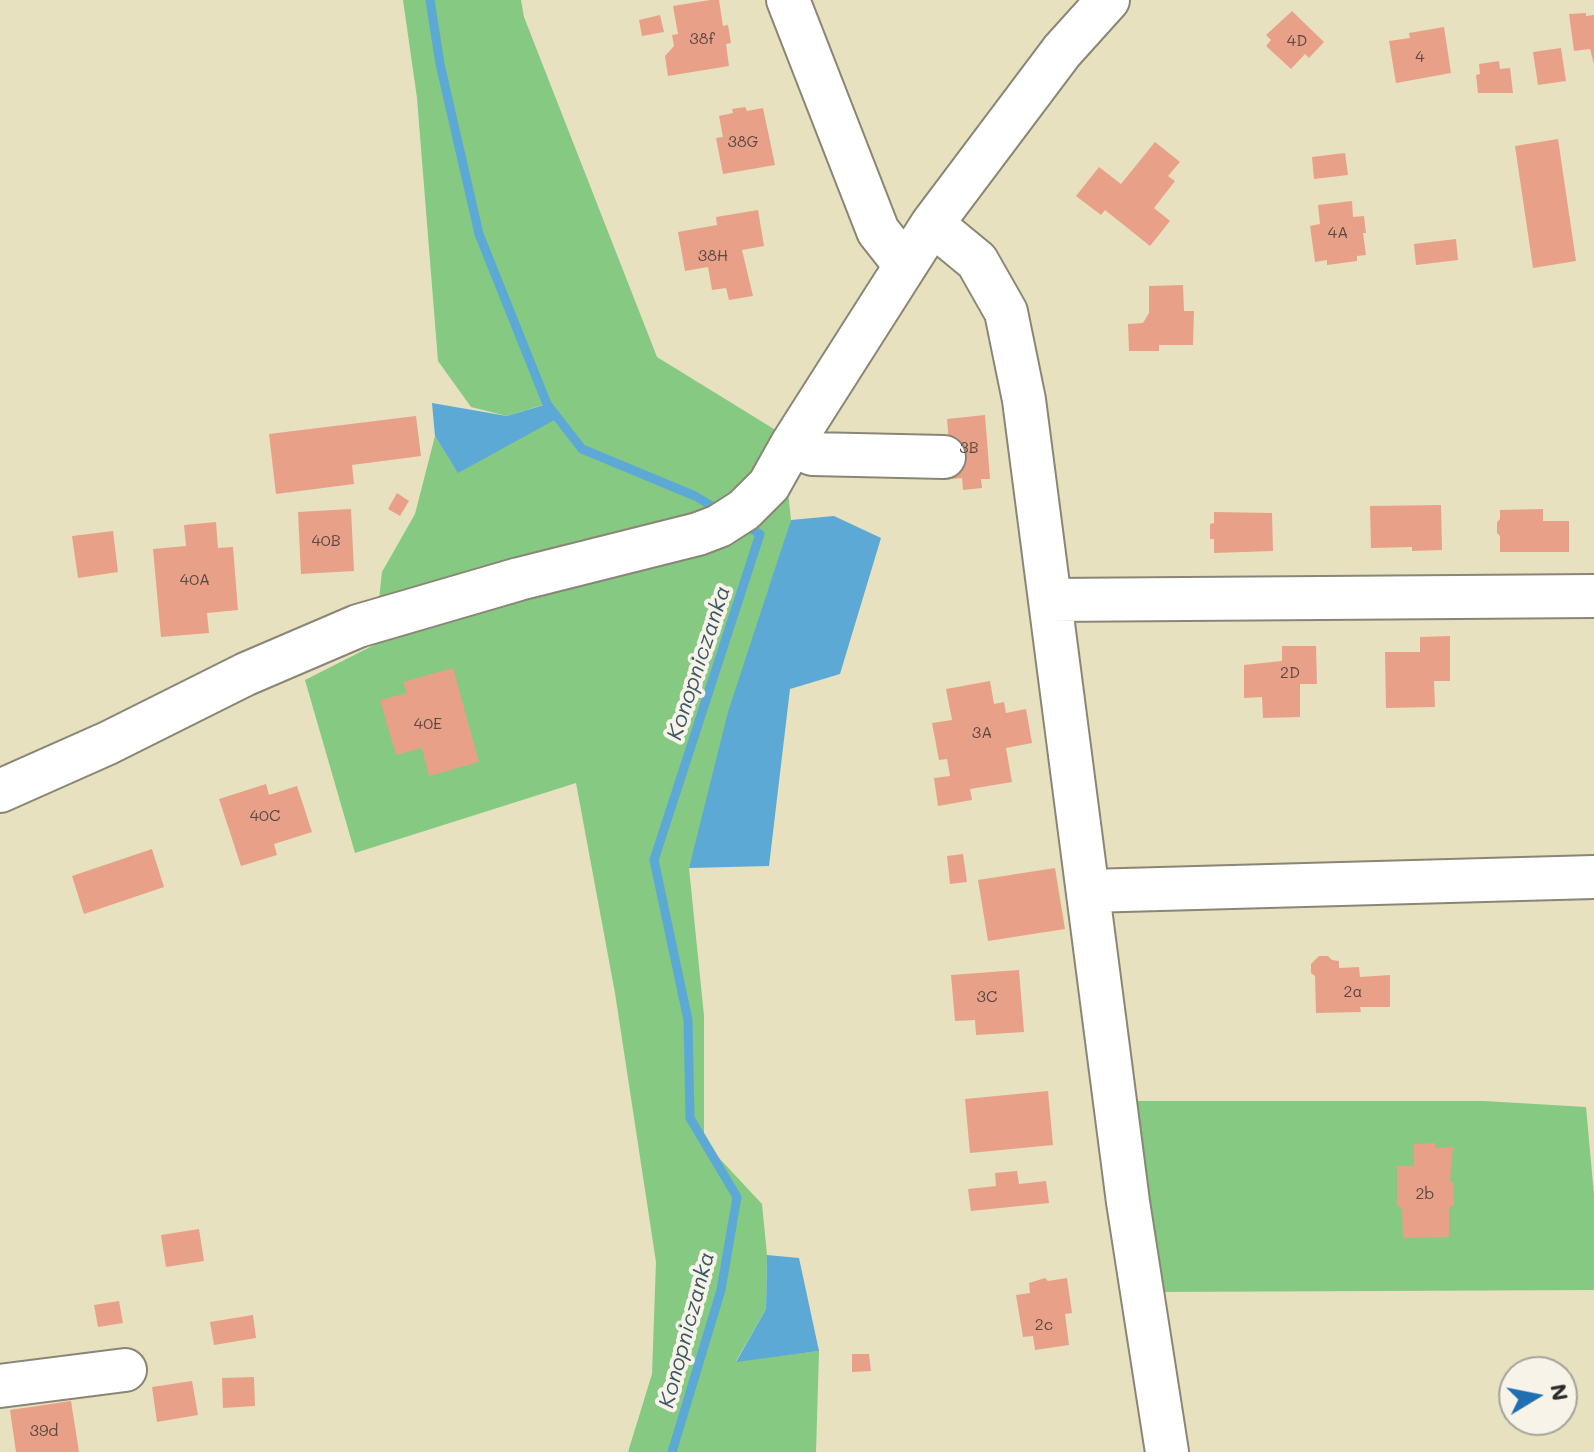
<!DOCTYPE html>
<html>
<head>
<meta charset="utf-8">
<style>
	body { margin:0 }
	#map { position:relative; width:1594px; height:1452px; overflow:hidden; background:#e7e1bf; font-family:Mali,sans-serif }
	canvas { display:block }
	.north { position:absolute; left:1498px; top:1356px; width:80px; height:80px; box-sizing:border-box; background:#f7f3e8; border:2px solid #a5a39c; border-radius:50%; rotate:80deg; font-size:22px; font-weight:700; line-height:32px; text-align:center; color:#2b2b2b }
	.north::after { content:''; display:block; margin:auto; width:28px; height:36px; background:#1f6fb2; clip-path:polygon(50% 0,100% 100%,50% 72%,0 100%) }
</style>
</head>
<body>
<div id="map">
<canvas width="1594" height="1452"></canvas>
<div class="north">N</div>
</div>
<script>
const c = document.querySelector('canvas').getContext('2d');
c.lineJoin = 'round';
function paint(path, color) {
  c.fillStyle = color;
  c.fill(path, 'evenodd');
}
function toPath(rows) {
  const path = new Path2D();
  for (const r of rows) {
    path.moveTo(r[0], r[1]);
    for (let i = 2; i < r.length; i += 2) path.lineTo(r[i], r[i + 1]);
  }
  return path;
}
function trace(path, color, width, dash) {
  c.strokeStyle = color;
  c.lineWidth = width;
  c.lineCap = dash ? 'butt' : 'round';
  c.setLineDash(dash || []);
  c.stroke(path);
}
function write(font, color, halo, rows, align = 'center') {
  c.font = font + ' Mali,sans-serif';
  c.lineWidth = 8;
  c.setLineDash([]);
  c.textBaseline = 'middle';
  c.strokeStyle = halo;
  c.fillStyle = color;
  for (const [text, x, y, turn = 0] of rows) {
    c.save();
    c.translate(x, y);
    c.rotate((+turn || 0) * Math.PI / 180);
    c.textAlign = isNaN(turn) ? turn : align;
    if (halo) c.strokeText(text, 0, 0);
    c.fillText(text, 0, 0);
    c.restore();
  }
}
paint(toPath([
	[403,0,521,0,524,17,657,357,782,434,791,520,689,868,704,1016,704,1142,762,1204,767,1255,766,1309,736,1361,819,1351,816,1452,628,1452,652,1374,656,1262,615,993,576,783,355,853,305,680,374,645,382,572,415,514,435,436,458,472,546,404,507,416,471,407,438,361,417,98],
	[1130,1101,1484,1101,1586,1107,1594,1195,1594,1290,1155,1292]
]), '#85c982');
paint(toPath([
	[432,403,507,416,547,404,558,418,458,473,435,436],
	[834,516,881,538,840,674,790,689,769,866,689,868,728,712,791,520],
	[767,1255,799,1258,819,1351,736,1362,766,1309]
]), '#5da9d6');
trace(toPath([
	[430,0,440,64,479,234,547,404,582,449,695,496,722,512],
	[672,1452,721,1290,737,1197,690,1118,688,1020,654,860,760,534,745,525]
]), '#5da9d6', 9);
paint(toPath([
	[710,0,719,0,723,26,728,25,731,43,726,44,729,66,668,76,665,56,674,46,672,35,678,34,673,6],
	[1292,11,1324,42,1309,58,1305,54,1291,69,1266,46,1271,40,1266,35],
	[1586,13,1586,16,1594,15,1594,64,1590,49,1574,51,1569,14],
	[660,15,664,32,642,36,639,20],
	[1444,27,1451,73,1396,83,1389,41,1410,38,1409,33],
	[1561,48,1566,81,1538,85,1533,52],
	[1499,61,1500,69,1510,68,1513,93,1478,93,1476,75,1480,74,1479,64],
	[745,107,747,111,763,108,775,165,723,174,716,138,723,137,719,116,733,113,732,109],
	[1558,139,1576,261,1533,268,1515,146],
	[1155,142,1180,162,1168,176,1175,181,1154,208,1170,221,1150,246,1105,210,1101,215,1076,196,1099,167,1121,184],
	[1345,153,1348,175,1314,179,1312,157],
	[1352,201,1353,217,1364,216,1366,233,1363,233,1366,255,1357,256,1357,261,1327,265,1327,260,1315,262,1310,226,1320,224,1318,205],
	[758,210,764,246,742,250,753,296,729,300,726,288,712,290,708,267,685,271,678,232,717,225,716,217],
	[1456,239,1458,260,1416,265,1414,244],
	[1183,285,1184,311,1194,311,1193,345,1159,345,1159,351,1129,351,1128,324,1143,323,1149,313,1149,286],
	[985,415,990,479,981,479,982,488,963,490,962,478,952,479,947,419],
	[416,416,421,456,352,465,354,484,276,494,269,434],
	[397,493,409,501,400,516,388,509],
	[1441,505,1442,550,1412,551,1412,547,1371,548,1370,506],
	[351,509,354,571,301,574,298,512],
	[1543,509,1543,521,1569,521,1569,552,1500,552,1500,536,1497,533,1497,522,1500,519,1500,510],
	[1214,512,1272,513,1273,551,1214,553,1214,539,1210,539,1210,524,1214,523],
	[216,522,218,548,233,547,238,610,207,613,209,633,161,637,153,549,186,546,184,525],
	[113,531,118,572,78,578,72,536],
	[1450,636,1450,681,1434,681,1435,707,1386,708,1385,652,1420,652,1420,637],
	[1282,646,1316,646,1317,684,1300,684,1300,717,1263,718,1262,697,1244,698,1244,665,1282,661],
	[453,668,479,762,429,776,422,748,396,755,380,700,407,693,403,682],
	[990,681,994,704,1004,702,1006,713,1026,709,1032,743,1006,748,1012,782,970,789,972,800,938,806,934,778,950,776,947,759,939,760,932,723,952,720,946,689],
	[266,784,269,795,297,786,312,832,274,844,277,855,241,866,219,799],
	[152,849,164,887,84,914,72,876],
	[963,854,967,882,950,884,947,856],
	[1055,868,1065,929,988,941,978,880],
	[1319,956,1328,956,1332,960,1339,961,1339,968,1359,967,1360,977,1390,975,1390,1007,1360,1007,1361,1012,1316,1013,1315,976,1311,973,1311,964],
	[1019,970,1024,1032,976,1035,975,1020,955,1021,951,975],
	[1048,1091,1053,1145,970,1153,965,1099],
	[1435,1143,1435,1148,1453,1147,1450,1182,1453,1182,1454,1206,1449,1206,1449,1237,1403,1238,1402,1207,1397,1207,1397,1166,1414,1166,1414,1144],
	[1017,1171,1019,1184,1046,1181,1049,1203,971,1211,968,1189,996,1186,995,1173],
	[199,1229,204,1261,166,1267,161,1235],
	[1045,1278,1048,1281,1067,1278,1072,1313,1065,1314,1069,1345,1035,1350,1033,1336,1023,1337,1016,1295,1030,1293,1029,1283],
	[119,1301,123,1323,98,1327,94,1305],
	[253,1315,256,1338,214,1345,210,1322],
	[852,1354,869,1354,871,1371,852,1372],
	[254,1377,255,1406,223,1408,222,1378],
	[192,1381,198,1415,157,1422,152,1387],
	[71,1401,79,1452,16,1452,10,1410]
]), '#e8a188');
const minor = toPath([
	[788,0,878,231,904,264],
	[932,224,977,261,1006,312,1024,400,1128,1202,1167,1452],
	[792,444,812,454,944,457],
	[1050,600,1594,596],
	[0,791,108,743,246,674,358,626,519,579,698,534,719,526,744,510,769,485,792,444,932,224,1062,51,1108,0],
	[1088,891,1594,877],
	[0,1386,125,1370]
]);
trace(minor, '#898675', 46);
trace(minor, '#fff', 42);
write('16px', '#5a4842', null, [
	["38f",702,39],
	["4D",1297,41],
	["4",1420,57],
	["38G",743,142],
	["4A",1338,233],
	["38H",713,256],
	["3B",969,448],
	["40B",326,541],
	["40A",195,580],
	["2D",1290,673],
	["40E",428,724],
	["3A",982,733],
	["40C",265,816],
	["2a",1353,992],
	["3C",987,997],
	["2b",1425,1194],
	["2c",1044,1325],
	["39d",44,1431]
]);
write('italic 22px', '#3c5767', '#f7f3e8', [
	["Konopniczanka",699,663,-72],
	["Konopniczanka",687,1330,-75]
]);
</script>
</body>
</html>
